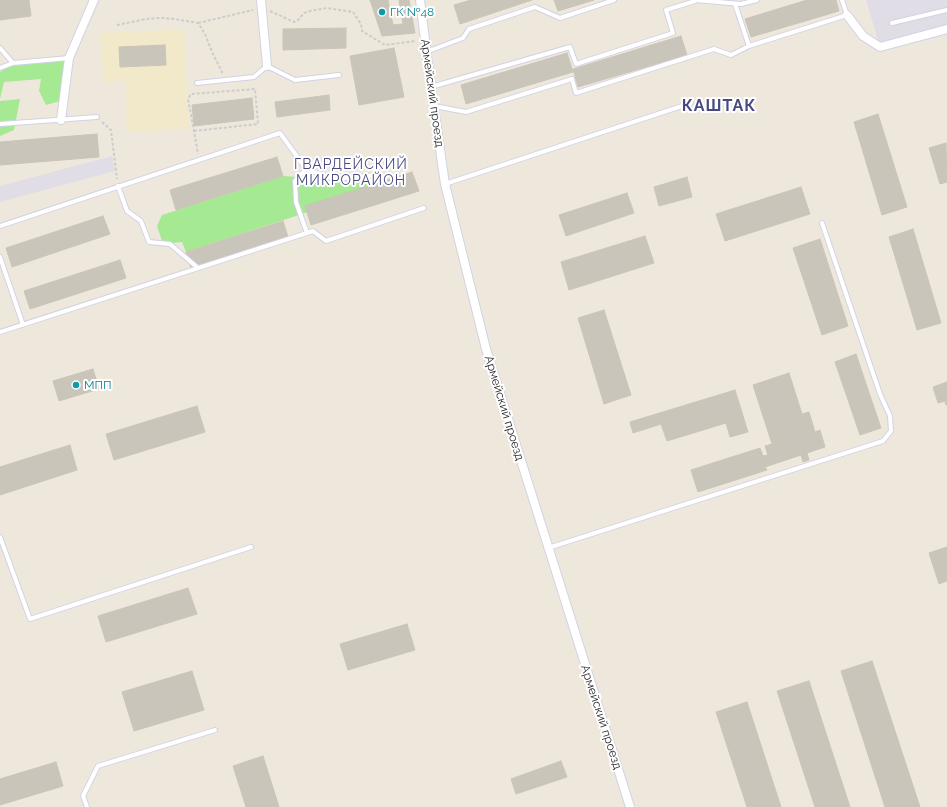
<!DOCTYPE html>
<html>
<head>
<meta charset="utf-8">
<style>
	body { margin:0 }
	canvas { display:block; background:#eee8dc }
</style>
</head>
<body>
<canvas width="947" height="807"></canvas>
<script>
const c = document.querySelector('canvas').getContext('2d');
c.lineJoin = 'round';
function paint(path, color) {
  c.fillStyle = color;
  c.fill(path, 'evenodd');
}
function toPath(rows) {
  const path = new Path2D();
  for (const r of rows) {
    path.moveTo(r[0], r[1]);
    for (let i = 2; i < r.length; i += 2) path.lineTo(r[i], r[i + 1]);
  }
  return path;
}
function trace(path, color, width, dash) {
  c.strokeStyle = color;
  c.lineWidth = width;
  c.lineCap = dash ? 'butt' : 'round';
  c.setLineDash(dash || []);
  c.stroke(path);
}
function write(font, color, halo, rows, align = 'center') {
  c.font = font + ' Raleway,sans-serif';
  c.lineWidth = 4;
  c.setLineDash([]);
  c.textBaseline = 'middle';
  c.strokeStyle = halo;
  c.fillStyle = color;
  for (const [text, x, y, turn = 0] of rows) {
    c.save();
    c.translate(x, y);
    c.rotate((+turn || 0) * Math.PI / 180);
    c.textAlign = isNaN(turn) ? turn : align;
    if (halo) c.strokeText(text, 0, 0);
    c.fillText(text, 0, 0);
    c.restore();
  }
}
paint(toPath([
	[866,0,947,0,947,26,879,44],
	[112,156,115,171,0,202,0,186]
]), '#e0dde6');
paint(toPath([
	[184,29,189,129,127,132,125,81,104,82,100,33]
]), '#f1e9c9');
paint(toPath([
	[69,58,64,100,46,105,39,91,41,79,4,82,0,99,0,72,13,63],
	[20,99,14,130,0,136,0,101],
	[283,176,314,178,333,183,369,179,375,190,186,252,182,242,163,244,157,226,162,215]
]), '#a6e993');
const building = toPath([
	[0,0,29,0,31,16,0,20,0,0],
	[370,0,388,0,393,25,403,24,399,0,409,0,415,33,382,36,370,0],
	[471,0,532,0,460,24,454,5,471,0],
	[554,0,594,0,558,11,554,0],
	[807,0,836,0,839,11,751,37,745,19,807,0],
	[346,28,346,48,283,50,283,29,346,28],
	[681,36,687,55,578,87,573,69,681,36],
	[165,45,166,65,120,67,119,47,165,45],
	[394,48,404,97,359,105,350,56,394,48],
	[567,53,573,72,466,104,461,85,567,53],
	[329,95,330,110,277,117,275,102,329,95],
	[252,98,254,119,194,126,192,105,252,98],
	[878,114,907,207,882,215,854,122,878,114],
	[97,134,99,157,0,165,0,142,97,134],
	[946,143,947,182,940,184,929,148,946,143],
	[277,157,283,176,176,210,170,190,277,157],
	[412,172,419,191,311,225,305,206,412,172],
	[687,177,692,197,659,206,654,187,687,177],
	[801,187,810,214,725,241,716,214,801,187],
	[627,193,634,213,566,236,559,215,627,193],
	[103,216,110,234,12,267,6,248,103,216],
	[283,221,289,240,192,271,186,252,283,221],
	[913,229,941,323,917,330,889,237,913,229],
	[645,236,654,263,569,290,561,262,645,236],
	[820,239,848,326,822,335,793,248,820,239],
	[120,260,126,278,30,309,24,291,120,260],
	[604,310,631,395,604,404,578,318,604,310],
	[856,354,881,428,860,435,835,362,856,354],
	[93,369,99,389,59,401,53,381,93,369],
	[789,373,802,414,809,412,815,432,820,430,825,447,807,453,809,460,803,462,801,455,765,467,767,470,698,492,691,470,760,448,763,456,768,455,765,446,772,444,753,385,789,373],
	[947,382,947,405,946,405,945,401,938,403,933,387,947,382],
	[735,390,748,432,730,437,726,423,667,441,661,424,633,433,630,422,735,390],
	[197,406,205,432,114,460,106,434,197,406],
	[70,445,77,470,0,495,0,467,70,445],
	[947,547,947,581,939,584,929,553,947,547],
	[188,588,197,614,106,642,98,616,188,588],
	[407,624,415,650,348,670,340,644,407,624],
	[872,661,920,807,885,807,841,671,872,661],
	[192,671,204,710,134,731,122,692,192,671],
	[809,681,850,807,815,807,777,691,809,681],
	[747,702,781,807,747,807,716,712,747,702],
	[263,756,279,807,246,807,233,766,263,756],
	[561,761,567,777,516,794,511,779,561,761],
	[56,762,63,786,0,805,0,779,56,762]
]);
paint(building, '#c9c5bb');
trace(building, '#cac5b5', 1);
const service = toPath([
	[695,0,741,4,757,0],
	[892,23,947,10],
	[749,46,847,15,842,0],
	[0,48,13,63],
	[426,52,463,38,469,29,535,7,560,18,614,0],
	[0,68,13,63,69,58],
	[197,83,254,77,267,66,295,80,339,75],
	[431,87,570,47,576,64,673,33,666,10,695,1],
	[434,106,466,112,572,79,576,93,714,49,731,55,749,46,735,4],
	[0,124,97,117],
	[306,169,295,181,296,202,307,233],
	[445,184,691,103],
	[118,186,127,211,141,221,149,242,170,244,198,268],
	[0,226,280,133,306,169,334,179,378,175],
	[0,257,23,325],
	[0,332,313,231,326,241,424,208],
	[0,537,30,619,251,547],
	[548,548,883,441,891,431,890,416,880,394,822,223],
	[87,807,83,796,98,766,215,730]
]);
const minor = toPath([
	[261,0,267,66],
	[420,0,431,87,445,184,486,349,630,807],
	[847,15,863,36,880,47,947,29],
	[61,120,69,58,94,0]
]);
trace(service, '#d1d2e5', 6);
trace(minor, '#d1d2e5', 10);
trace(toPath([
	[270,11,294,22,298,20,304,13,310,11,327,8,353,12,361,24,362,31,385,45,416,41],
	[198,23,253,10],
	[117,25,146,19,160,18,174,19,198,23,205,34,213,54,223,74],
	[102,122,111,130,117,179],
	[194,131,258,124,255,89,191,94,188,99,194,131,198,154]
]), '#ccc', 2, [3, 2]);
trace(service, '#fff', 4);
trace(minor, '#fff', 8);
for (const [x, y, r, color] of [
	[382,12,4,"#0f9aa8"],
	[76,385,4,"#0f9aa8"]
]) {
  const dot = new Path2D();
  dot.arc(x, y, r, 0, 2 * Math.PI);
  c.fillStyle = color;
  c.fill(dot);
  trace(dot, '#fff', 1.5);
}
write('12px', '#0d838f', '#fff', [
	["ГК №48",390,12],
	["МПП",84,385]
], 'left');
write('12px', '#2b2b2b', '#fff', [
	["Армейский проезд",432,93,82],
	["Армейский проезд",504,408,73],
	["Армейский проезд",601,717,72]
]);
c.letterSpacing = '1px';
write('14px', '#474a80', '#fff', [
	["ГВАРДЕЙСКИЙ",351,165],
	["МИКРОРАЙОН",351,181]
]);
c.letterSpacing = '0px';
c.letterSpacing = '1px';
write('bold 16px', '#474a80', '#fff', [
	["КАШТАК",719,106]
]);
c.letterSpacing = '0px';
</script>
</body>
</html>
